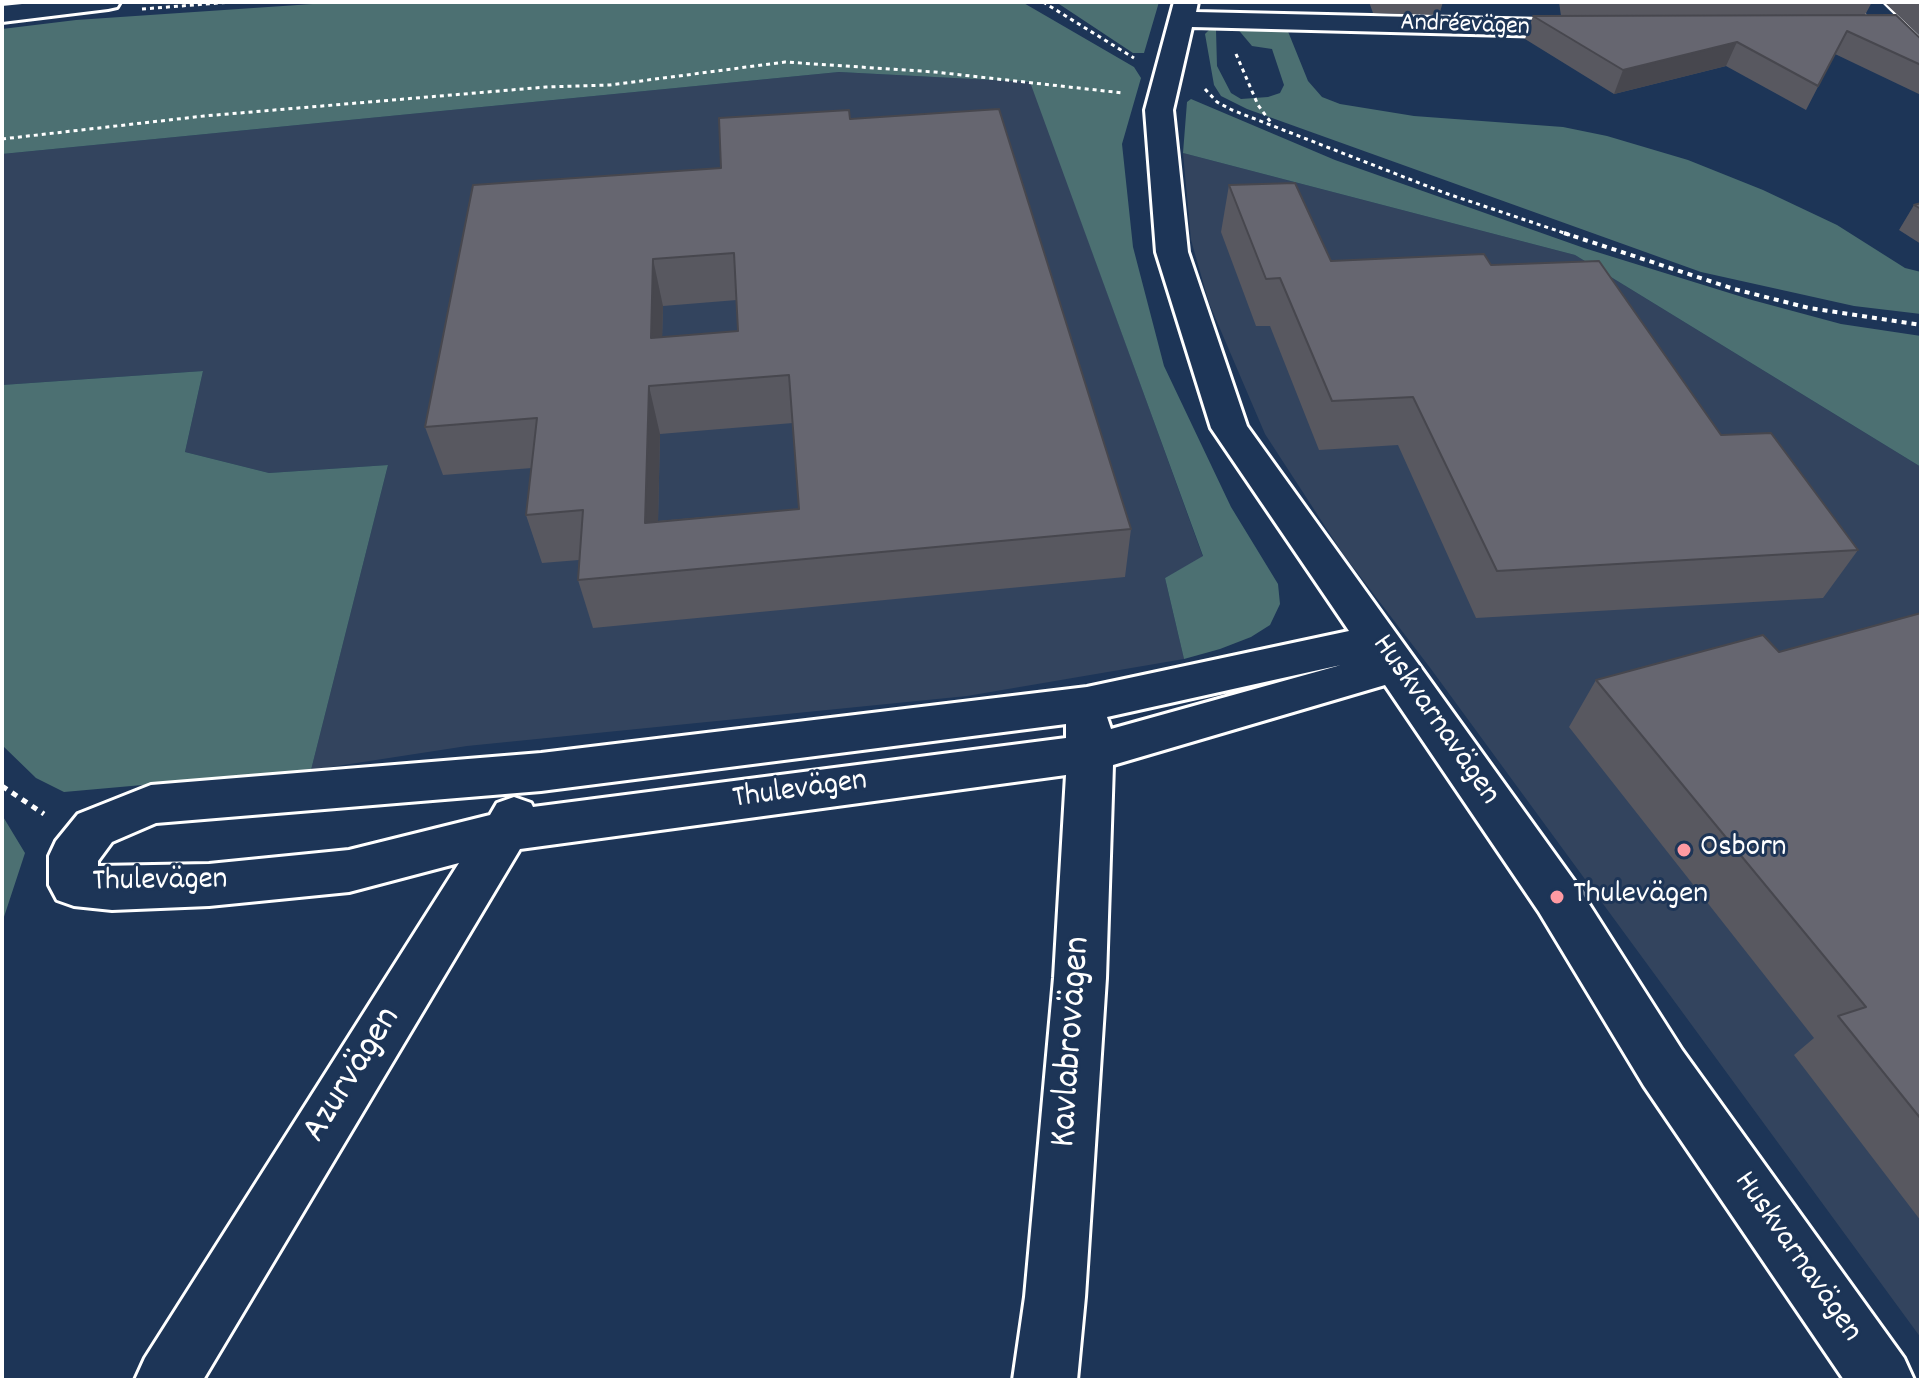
<!DOCTYPE html>
<html>
<head>
<meta charset="utf-8">
<style>
	body { margin:0 }
	#map { position:relative; width:1923px; height:1382px; overflow:hidden; background:#1d3557; font-family:Dekko,sans-serif }
	canvas { display:block }
	.frame { position:absolute; inset:0; border:4px solid #fff; pointer-events:none }
</style>
</head>
<body>
<div id="map">
<canvas width="1923" height="1382"></canvas>
<div class="frame"></div>
</div>
<script>
const c = document.querySelector('canvas').getContext('2d');
c.lineJoin = 'round';
function paint(path, color) {
  c.fillStyle = color;
  c.fill(path, 'evenodd');
}
function toPath(rows) {
  const path = new Path2D();
  for (const r of rows) {
    path.moveTo(r[0], r[1]);
    for (let i = 2; i < r.length; i += 2) path.lineTo(r[i], r[i + 1]);
  }
  return path;
}
function trace(path, color, width, dash) {
  c.strokeStyle = color;
  c.lineWidth = width;
  c.lineCap = dash ? 'butt' : 'round';
  c.setLineDash(dash || []);
  c.stroke(path);
}
function write(font, color, halo, rows, align = 'center') {
  c.font = font + ' Dekko,sans-serif';
  c.lineWidth = 6;
  c.setLineDash([]);
  c.textBaseline = 'middle';
  c.strokeStyle = halo;
  c.fillStyle = color;
  for (const [text, x, y, turn = 0] of rows) {
    c.save();
    c.translate(x, y);
    c.rotate((+turn || 0) * Math.PI / 180);
    c.textAlign = isNaN(turn) ? turn : align;
    if (halo) c.strokeText(text, 0, 0);
    c.fillText(text, 0, 0);
    c.restore();
  }
}
paint(toPath([
	[839,72,1031,82,1203,557,1165,578,1184,659,967,696,467,746,311,770,388,465,269,473,185,452,203,371,2,385,2,154],
	[1183,153,1575,255,1921,467,1921,1338,1431,669,1343,554,1265,434,1209,303,1191,240]
]), '#33445e');
paint(toPath([
	[342,2,1022,2,1134,67,1141,78,1122,144,1133,247,1164,366,1231,507,1278,584,1280,604,1270,625,1251,637,1220,649,1184,659,1165,578,1203,556,1030,82,839,72,2,154,2,29,76,20],
	[1056,2,1159,2,1144,53,1133,53],
	[1236,27,1287,29,1308,81,1322,97,1340,104,1414,116,1563,127,1607,136,1688,160,1763,190,1837,225,1905,268,1921,272,1921,314,1854,306,1701,272,1247,109,1221,96,1214,85,1205,34,1209,30,1216,30,1217,66,1231,93,1241,99,1268,97,1280,93,1284,85,1272,49,1252,46],
	[1191,99,1335,160,1584,248,1752,300,1841,324,1921,336,1921,467,1575,255,1183,153,1187,102],
	[203,371,185,452,269,473,388,465,311,770,64,792,36,778,2,745,2,385],
	[2,815,25,853,2,923]
]), '#4c7072');
const minor = toPath([
	[42,2,120,2,117,7,108,9,2,22,2,6,42,2],
	[1174,2,1198,2,1196,12,1589,21,1598,24,1602,29,1598,34,1589,37,1192,27,1173,110,1188,252,1247,426,1575,882,1682,1050,1904,1358,1914,1380,1844,1380,1644,1086,1539,912,1385,685,1113,765,1106,978,1085,1297,1077,1380,1013,1380,1025,1297,1054,978,1066,775,520,849,203,1380,135,1380,145,1358,459,863,349,892,209,906,112,910,74,906,57,900,49,885,49,856,56,841,78,814,151,785,541,753,1087,687,1349,631,1211,428,1156,252,1145,110,1174,2],
	[1341,665,1111,729,1107,717,1341,665],
	[1066,724,1066,738,533,807,531,803,514,797,497,803,490,815,349,850,209,864,98,866,98,861,112,842,156,823,541,791,1066,724],
	[1855,2,1881,2,1921,41,1921,64,1912,62,1855,2]
]);
trace(minor, '#fff', 6);
trace(toPath([
	[1043,2,1134,58],
	[142,9,232,2],
	[1236,54,1258,105,1272,124],
	[1205,89,1217,102,1232,110,1445,193,1570,235],
	[2,139,204,116,546,87,610,85,785,62,935,72,1123,93]
]), '#fff', 3, [4, 4]);
trace(toPath([
	[1564,233,1734,289,1809,308,1921,325]
]), '#fff', 4, [5, 5]);
trace(toPath([
	[2,786,44,814]
]), '#fff', 5, [6, 6]);
paint(minor, '#1d3557');
paint(toPath([
	[1369,2,1443,2,1439,15,1373,13],
	[1559,2,1872,2,1865,15,1921,39,1921,95,1835,54,1806,110,1726,66,1614,94,1525,39,1533,16,1561,16],
	[1884,2,1921,2,1921,37],
	[850,119,1131,529,1125,577,593,628,578,580,579,560,542,563,526,515,532,468,443,475,425,427,721,168],
	[737,300,738,331,662,337,663,306],
	[793,423,799,509,658,521,660,434],
	[1229,185,1331,261,1491,265,1721,435,1858,550,1823,598,1476,618,1398,445,1319,450,1270,326,1256,326,1221,232],
	[1921,203,1921,244,1899,230,1914,205],
	[1921,613,1921,1221,1794,1055,1814,1038,1569,727,1596,680,1779,652]
]), '#585860');
paint(toPath([
	[1737,42,1726,66,1614,94,1623,70],
	[653,259,663,306,661,386,651,338],
	[649,386,660,434,657,571,645,523]
]), '#47474e');
const building = toPath([
	[1896,15,1921,39,1921,65,1847,31,1818,86,1737,42,1623,70,1533,16,1896,15],
	[999,109,1131,529,578,580,583,510,526,515,537,418,425,427,473,185,721,168,719,118,849,110,850,119,999,109],
	[734,253,738,331,651,338,653,259,734,253],
	[789,375,799,509,645,523,649,386,789,375],
	[1295,183,1331,261,1484,254,1491,265,1599,261,1721,435,1771,433,1858,550,1497,571,1413,397,1332,401,1280,278,1266,279,1229,185,1295,183],
	[1921,203,1921,209,1914,205,1921,203],
	[1921,613,1921,1119,1838,1016,1866,1007,1596,680,1763,635,1779,652,1921,613]
]);
paint(building, '#666670');
trace(building, '#47474e', 2);
for (const [x, y, r, color] of [
	[1684,850,8,"#ff9aa2"],
	[1557,897,8,"#ff9aa2"]
]) {
  const dot = new Path2D();
  dot.arc(x, y, r, 0, 2 * Math.PI);
  c.fillStyle = color;
  c.fill(dot);
  trace(dot, '#1d3557', 3);
}
write('26px', '#fff', '#1d3557', [
	["Andréevägen",1465,27,2]
]);
write('32px', '#fff', '#1d3557', [
	["Huskvarnavägen",1434,721,55],
	["Thulevägen",800,792,-8],
	["Thulevägen",160,883,-1],
	["Huskvarnavägen",1796,1258,55]
]);
write('32px', '#fff', '#1d3557', [
	["Osborn",1700,850],
	["Thulevägen",1573,897]
], 'left');
write('38px', '#fff', '#1d3557', [
	["Kavlabrovägen",1074,1042,-86],
	["Azurvägen",354,1076,-58]
]);
</script>
</body>
</html>
